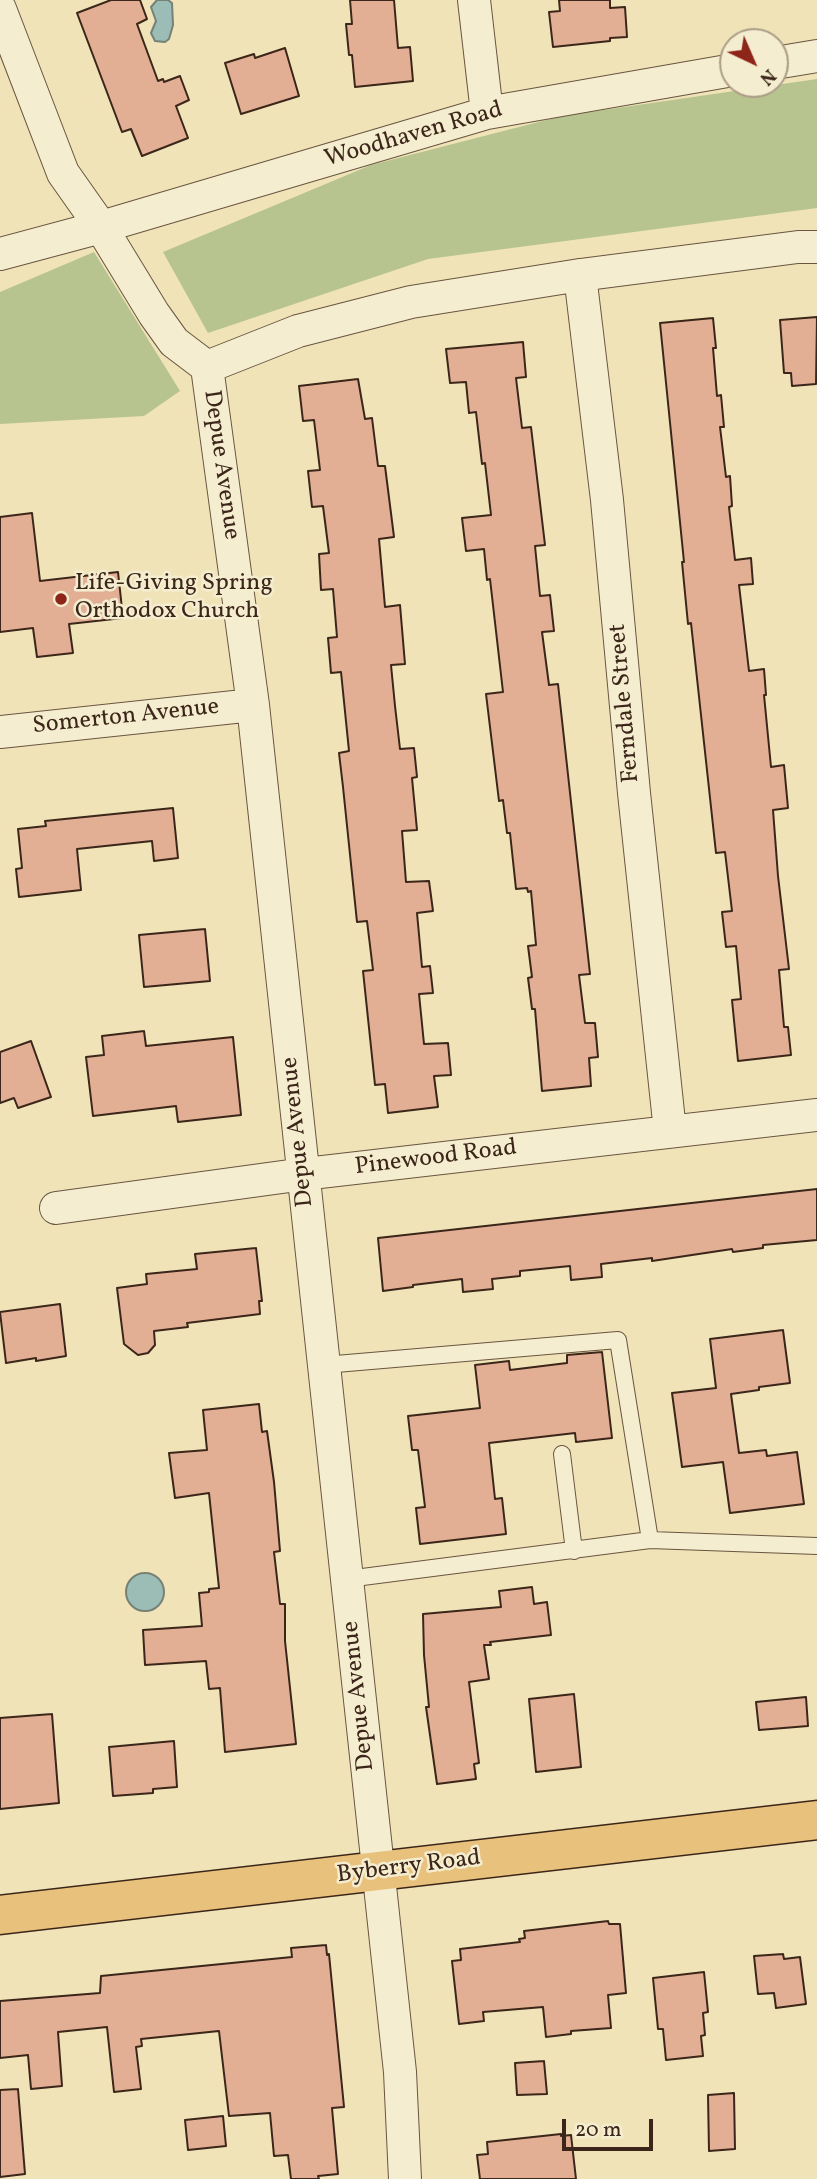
<!DOCTYPE html>
<html>
<head>
<meta charset="utf-8">
<style>
	body { margin:0 }
	#map { position:relative; width:817px; height:2179px; overflow:hidden; background:#efe3b7; font-family:Vollkorn,serif }
	canvas { display:block }
	.north { position:absolute; left:719px; top:28px; width:70px; height:70px; box-sizing:border-box; background:#f5edd0; border:2px solid #ab9d87; border-radius:50%; rotate:136deg; font-size:19px; font-weight:700; line-height:28px; text-align:center; color:#3c2619 }
	.north::after { content:''; display:block; margin:auto; width:24px; height:32px; background:#8f2418; clip-path:polygon(50% 0,100% 100%,50% 72%,0 100%) }
	.scale { position:absolute; left:562px; top:2119px; width:91px; height:32px; box-sizing:border-box; border:4px solid #3c2619; border-top:0; padding-left:9px; font-size:21px; line-height:24px; white-space:nowrap; color:#3c2619; -webkit-text-stroke:5px #f5edd0; paint-order:stroke }
</style>
</head>
<body>
<div id="map">
<canvas width="817" height="2179"></canvas>
<div class="north">N</div>
<div class="scale">20 m</div>
</div>
<script>
const c = document.querySelector('canvas').getContext('2d');
c.lineJoin = 'round';
function paint(path, color) {
  c.fillStyle = color;
  c.fill(path, 'evenodd');
}
function toPath(rows) {
  const path = new Path2D();
  for (const r of rows) {
    if (r.length === 3) {
      path.moveTo(r[0] + r[2], r[1]);
      path.arc(r[0], r[1], r[2], 0, 2 * Math.PI);
      continue;
    }
    path.moveTo(r[0], r[1]);
    for (let i = 2; i < r.length; i += 2) path.lineTo(r[i], r[i + 1]);
  }
  return path;
}
function trace(path, color, width, dash) {
  c.strokeStyle = color;
  c.lineWidth = width;
  c.lineCap = dash ? 'butt' : 'round';
  c.setLineDash(dash || []);
  c.stroke(path);
}
function write(font, color, halo, rows, align = 'center') {
  c.font = font + ' Vollkorn,serif';
  c.lineWidth = 5;
  c.setLineDash([]);
  c.textBaseline = 'middle';
  c.strokeStyle = halo;
  c.fillStyle = color;
  for (const [text, x, y, turn = 0] of rows) {
    c.save();
    c.translate(x, y);
    c.rotate((+turn || 0) * Math.PI / 180);
    c.textAlign = isNaN(turn) ? turn : align;
    if (halo) c.strokeText(text, 0, 0);
    c.fillText(text, 0, 0);
    c.restore();
  }
}
paint(toPath([
	[817,79,817,208,428,259,208,333,163,252,371,165,562,116],
	[94,252,180,391,144,416,0,424,0,292]
]), '#b8c48f');
const water = toPath([
	[157,0,168,0,172,3,173,25,169,39,165,42,155,41,151,33,156,21,151,7,157,0],
	[145,1592,19]
]);
paint(water, '#9cbdb6');
trace(water, '#768177', 2);
const building = toPath([
	[111,0,140,0,147,19,137,24,158,81,163,79,164,82,180,76,189,100,176,106,188,138,142,156,131,129,122,132,77,13,111,0],
	[350,0,394,0,398,48,410,47,413,81,355,87,352,55,349,55,346,24,352,24,350,0],
	[559,0,610,0,610,8,625,7,627,37,610,38,610,41,553,47,549,12,560,11,559,0],
	[285,48,299,96,241,114,225,63,254,54,255,58,285,48],
	[817,317,816,384,792,386,791,373,784,373,780,320,817,317],
	[713,318,716,348,713,348,717,396,721,395,724,427,720,427,726,477,730,476,732,506,729,507,735,560,751,558,753,584,739,585,749,671,764,669,766,695,764,695,771,767,784,765,788,808,773,810,778,876,789,969,779,970,784,1027,788,1027,791,1055,738,1061,732,1000,741,999,736,946,726,947,722,912,732,911,725,852,716,853,691,623,688,624,682,562,684,562,660,323,713,318],
	[523,342,526,377,516,378,522,428,531,427,545,545,535,546,540,596,550,595,554,631,542,632,549,685,558,684,590,974,579,975,585,1023,595,1023,598,1057,589,1058,591,1086,542,1091,535,1009,532,1009,528,978,532,977,528,946,536,945,531,891,528,892,527,888,516,889,510,833,507,833,503,800,499,801,486,694,503,692,490,579,487,580,484,549,466,551,462,518,491,515,485,463,482,464,476,412,469,413,466,382,450,383,446,349,523,342],
	[358,379,365,419,372,418,378,466,385,466,394,537,379,539,385,607,400,605,405,664,391,665,395,706,400,749,414,748,417,777,412,778,417,830,402,831,406,882,429,881,433,911,417,913,422,967,430,966,433,993,419,994,424,1044,448,1043,451,1075,434,1076,438,1107,388,1113,385,1084,375,1085,363,971,373,970,367,921,357,922,343,787,339,753,349,751,341,672,331,673,328,638,337,637,333,589,321,590,319,554,329,553,323,506,312,507,308,471,320,470,314,420,303,421,299,386,358,379],
	[32,513,40,581,118,572,123,618,69,624,73,653,37,657,33,628,0,632,0,517,32,513],
	[173,808,178,858,154,861,152,841,77,849,81,890,19,897,16,869,22,868,18,829,46,826,45,821,173,808],
	[205,929,210,981,144,987,139,935,205,929],
	[144,1031,146,1046,233,1037,241,1115,178,1122,176,1106,93,1116,86,1057,104,1055,102,1036,144,1031],
	[31,1041,51,1097,18,1108,14,1098,0,1103,0,1052,31,1041],
	[817,1189,817,1240,763,1245,763,1248,733,1252,732,1249,652,1261,652,1258,601,1264,602,1277,571,1280,570,1266,520,1271,520,1276,492,1279,493,1289,463,1292,462,1279,413,1285,413,1287,383,1291,378,1238,817,1189],
	[256,1248,262,1301,259,1301,260,1314,187,1323,188,1327,154,1331,155,1345,148,1353,138,1355,124,1344,117,1288,147,1284,146,1274,197,1269,195,1254,256,1248],
	[60,1304,66,1356,36,1361,36,1358,6,1363,0,1312,60,1304],
	[783,1330,790,1383,759,1387,759,1390,731,1394,739,1453,766,1450,767,1456,797,1452,804,1504,730,1513,723,1462,682,1467,672,1393,716,1388,710,1339,783,1330],
	[602,1352,612,1438,576,1442,575,1433,489,1443,495,1499,502,1498,506,1534,420,1544,416,1508,425,1507,418,1450,412,1450,408,1416,480,1408,475,1365,509,1361,510,1370,567,1363,567,1355,602,1352],
	[259,1404,262,1432,267,1431,274,1482,280,1551,274,1552,280,1604,285,1604,285,1641,296,1744,225,1752,220,1688,209,1689,206,1661,145,1665,143,1630,202,1626,199,1593,209,1592,209,1589,219,1588,209,1493,175,1498,169,1453,207,1450,203,1410,259,1404],
	[532,1587,534,1604,547,1602,551,1635,490,1642,491,1645,484,1645,489,1679,469,1682,479,1763,474,1764,476,1779,437,1784,426,1707,429,1707,424,1655,423,1614,501,1607,499,1591,532,1587],
	[574,1694,581,1767,536,1772,529,1699,574,1694],
	[806,1697,808,1726,759,1730,756,1702,806,1697],
	[52,1714,59,1803,0,1809,0,1718,52,1714],
	[174,1741,177,1787,153,1789,153,1793,113,1796,109,1747,174,1741],
	[608,1921,609,1924,620,1924,626,1993,608,1995,611,2028,571,2031,571,2034,546,2037,543,2007,483,2012,484,2021,459,2024,452,1961,461,1960,460,1949,520,1942,519,1939,525,1938,524,1931,608,1921],
	[326,1945,327,1955,329,1954,344,2107,332,2108,338,2174,318,2176,319,2179,291,2179,288,2155,274,2156,270,2113,229,2116,219,2031,141,2039,142,2046,136,2047,141,2089,114,2092,107,2027,58,2032,62,2086,31,2089,28,2055,0,2058,0,2001,100,1993,101,1976,292,1957,291,1948,326,1945],
	[783,1954,784,1959,800,1957,806,2004,776,2008,774,1993,758,1994,754,1956,783,1954],
	[704,1972,708,2012,703,2013,705,2035,701,2036,703,2056,666,2060,663,2029,658,2029,653,1978,704,1972],
	[544,2061,547,2094,517,2095,515,2063,544,2061],
	[18,2089,25,2174,0,2177,0,2090,18,2089],
	[734,2093,735,2149,709,2151,708,2095,734,2093],
	[223,2116,226,2146,188,2150,185,2120,223,2116],
	[561,2134,561,2136,571,2135,576,2179,480,2179,477,2155,488,2154,487,2142,561,2134]
]);
paint(building, '#e2af95');
trace(building, '#3c2619', 2);
const service = toPath([
	[324,1365,618,1340,650,1540],
	[562,1454,574,1551],
	[347,1579,650,1540,817,1546]
]);
const minor = toPath([
	[474,0,487,113],
	[0,9,63,173,101,227,154,314,174,342,207,367,253,705,400,2072,405,2179],
	[775,63,817,56],
	[0,254,101,227,487,113,733,70],
	[580,275,607,500,634,793,670,1131],
	[207,367,298,331,411,302,580,275,798,247,817,247],
	[0,732,253,705],
	[56,1208,304,1174,817,1115]
]);
const primary = toPath([
	[0,1915,817,1820]
]);
trace(service, '#695540', 18);
trace(minor, '#695540', 34);
trace(primary, '#3c2619', 41);
trace(service, '#f5edd0', 16);
trace(minor, '#f5edd0', 32);
trace(primary, '#e8c27c', 38);
for (const [x, y, r, color] of [
	[61,599,7,"#8f2418"]
]) {
  const dot = new Path2D();
  dot.arc(x, y, r, 0, 2 * Math.PI);
  c.fillStyle = color;
  c.fill(dot);
  trace(dot, '#f5edd0', 2.5);
}
write('24px', '#3c2619', '#f5edd0', [
	["Woodhaven Road",414,136,-16],
	["Depue Avenue",220,465,82],
	["Ferndale Street",626,703,-95],
	["Somerton Avenue",126,718,-6],
	["Depue Avenue",299,1132,-96],
	["Pinewood Road",436,1159,-7],
	["Depue Avenue",360,1696,-96],
	["Byberry Road",409,1868,-7]
]);
write('24px', '#3c2619', '#f5edd0', [
	["Life-Giving Spring",75,585],
	["Orthodox Church",75,613]
], 'left');
</script>
</body>
</html>
